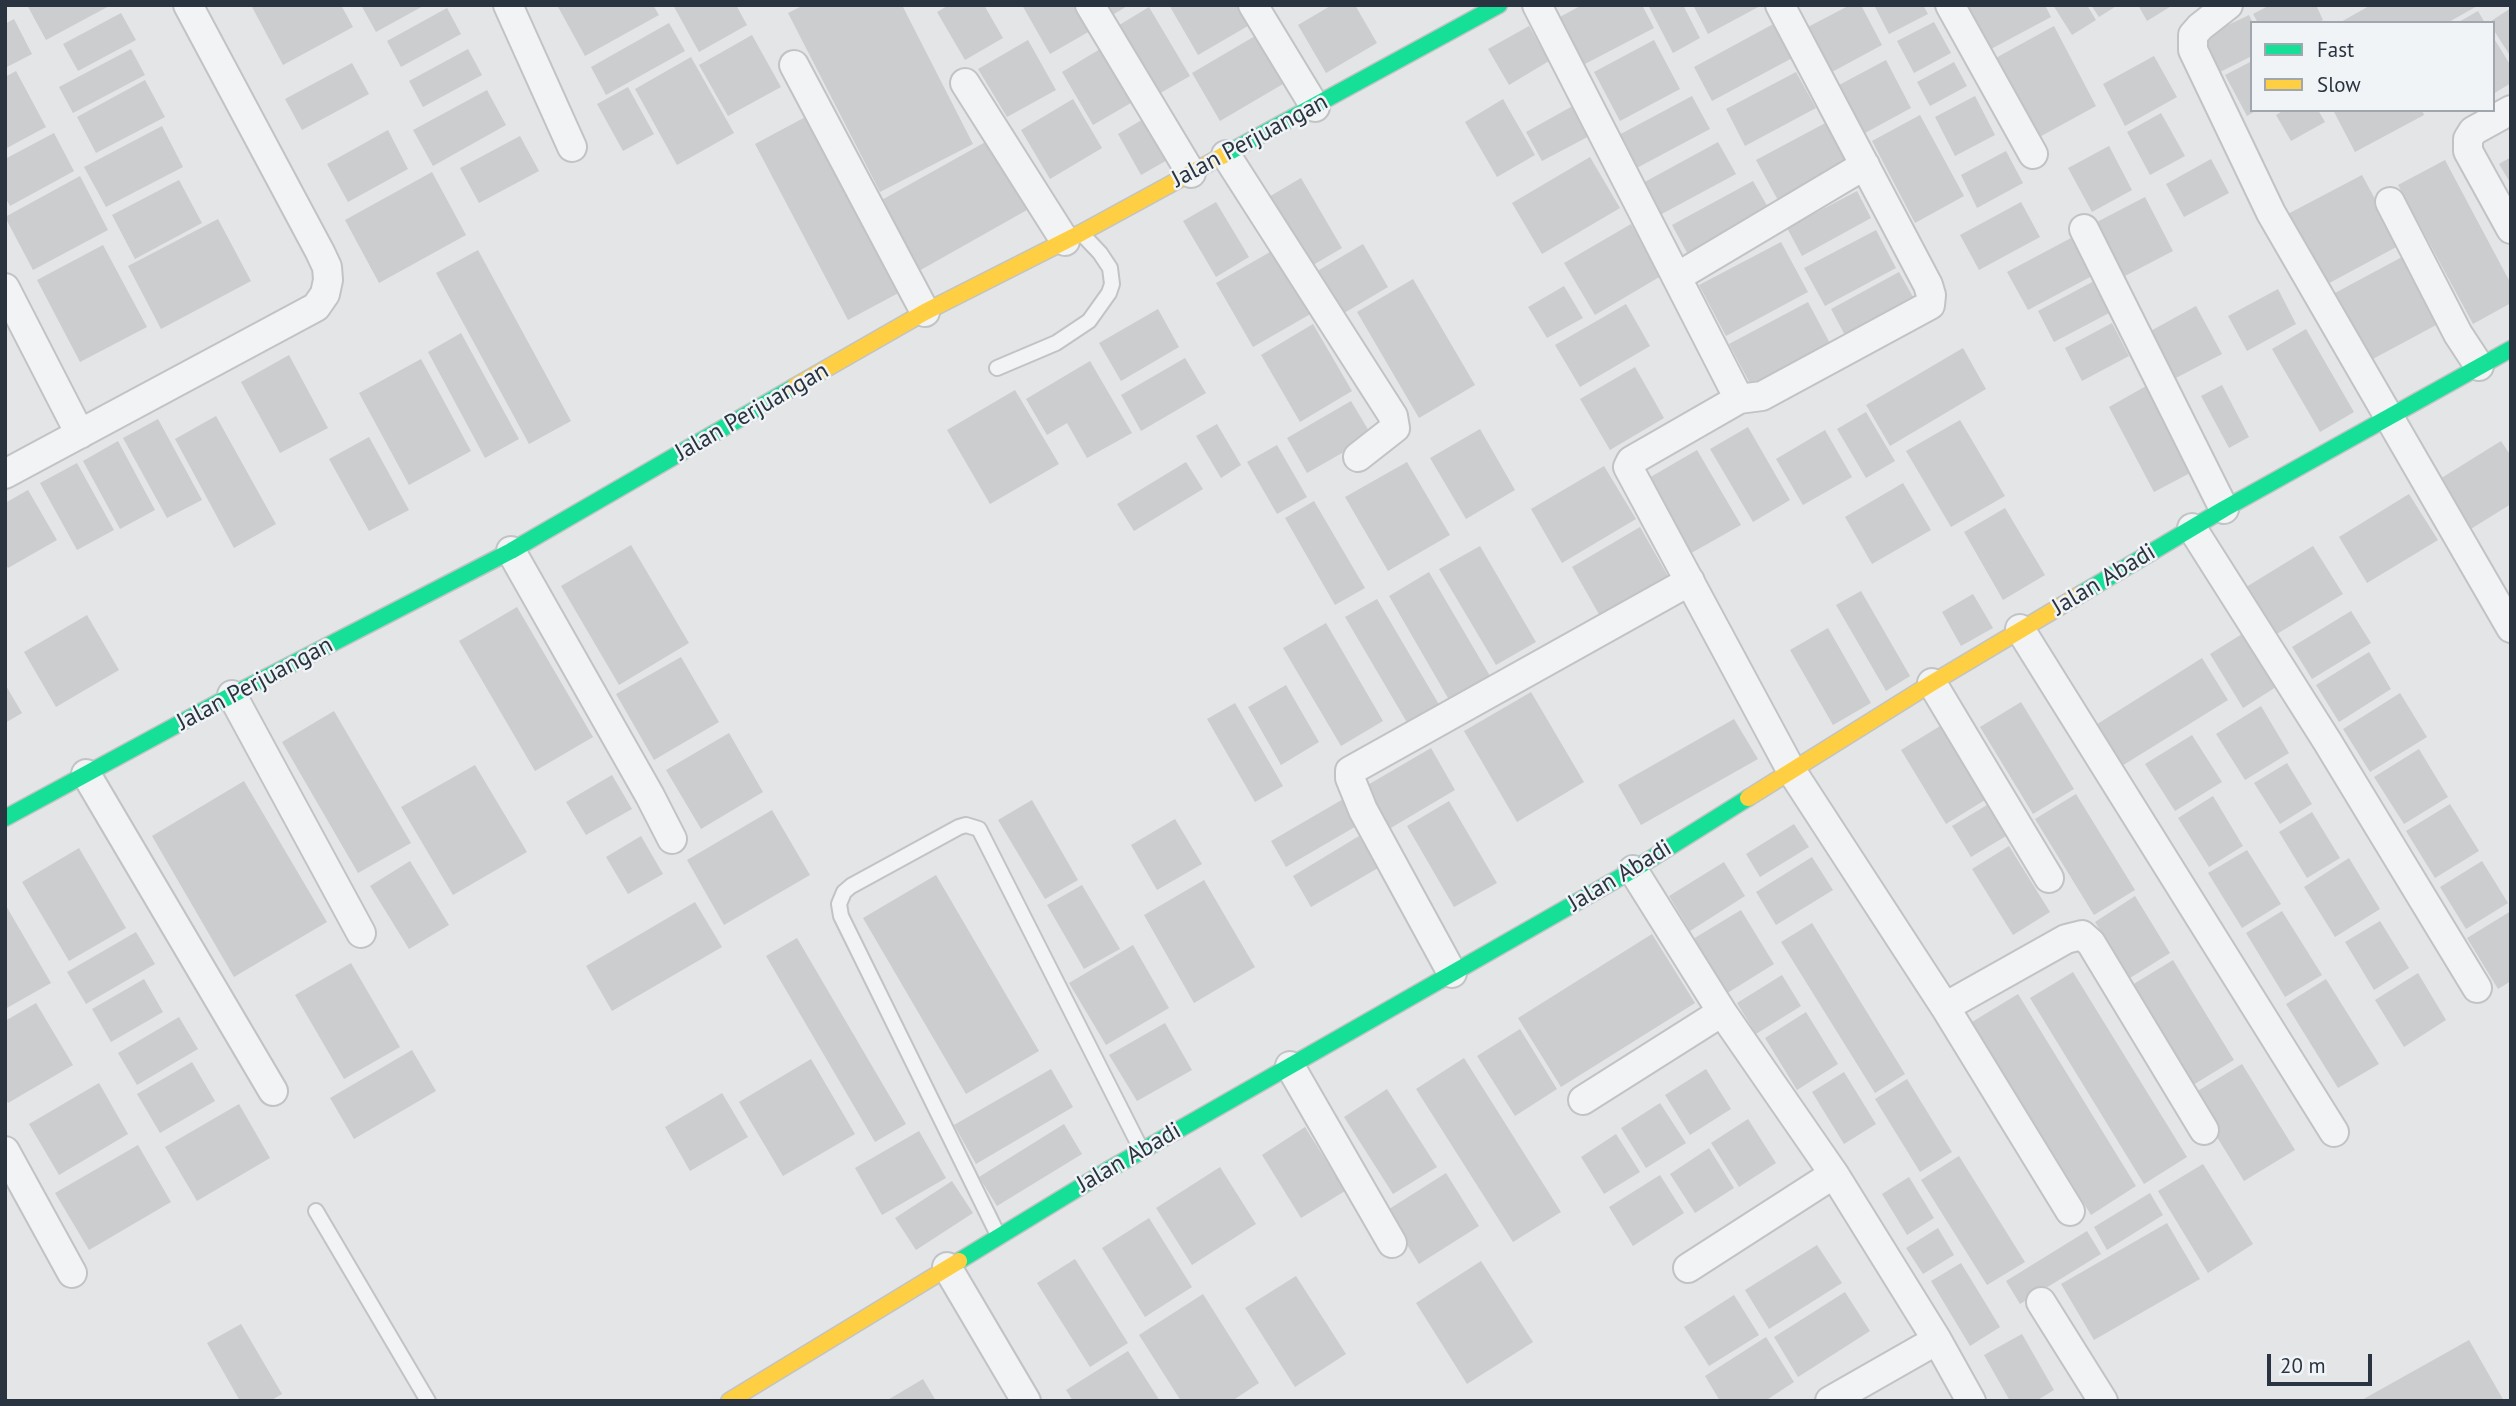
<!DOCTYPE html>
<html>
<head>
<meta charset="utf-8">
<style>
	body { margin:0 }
	#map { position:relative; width:2516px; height:1406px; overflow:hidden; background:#e3e5e7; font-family:"PT Sans",sans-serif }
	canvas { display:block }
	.frame { position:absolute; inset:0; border:7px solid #2a3440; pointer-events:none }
	.legend { position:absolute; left:2250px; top:21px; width:245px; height:91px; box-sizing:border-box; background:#f0f4f7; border:2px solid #a1a7ae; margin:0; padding:9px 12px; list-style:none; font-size:21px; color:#2a3440 }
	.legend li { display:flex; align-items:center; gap:14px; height:35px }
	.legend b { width:35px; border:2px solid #a1a7ae }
	.scale { position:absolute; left:2267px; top:1354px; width:105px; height:32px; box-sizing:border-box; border:4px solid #2a3440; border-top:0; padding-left:9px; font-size:21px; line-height:24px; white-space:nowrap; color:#2a3440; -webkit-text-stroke:5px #f0f4f7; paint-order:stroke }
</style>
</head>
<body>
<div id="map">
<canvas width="2516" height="1406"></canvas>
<div class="frame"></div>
<ul class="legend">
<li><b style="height:9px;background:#16e098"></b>Fast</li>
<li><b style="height:9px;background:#ffcf43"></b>Slow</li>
</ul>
<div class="scale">20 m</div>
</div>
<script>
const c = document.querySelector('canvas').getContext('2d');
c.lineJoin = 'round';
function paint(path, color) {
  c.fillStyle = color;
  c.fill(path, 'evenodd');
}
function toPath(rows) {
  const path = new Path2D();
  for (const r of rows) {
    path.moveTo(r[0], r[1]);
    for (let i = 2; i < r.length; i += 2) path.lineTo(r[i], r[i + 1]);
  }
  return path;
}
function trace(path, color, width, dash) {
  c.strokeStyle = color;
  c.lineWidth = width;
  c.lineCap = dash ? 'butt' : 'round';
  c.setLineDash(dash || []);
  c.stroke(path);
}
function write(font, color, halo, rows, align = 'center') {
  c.font = font + ' "PT Sans",sans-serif';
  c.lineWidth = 5;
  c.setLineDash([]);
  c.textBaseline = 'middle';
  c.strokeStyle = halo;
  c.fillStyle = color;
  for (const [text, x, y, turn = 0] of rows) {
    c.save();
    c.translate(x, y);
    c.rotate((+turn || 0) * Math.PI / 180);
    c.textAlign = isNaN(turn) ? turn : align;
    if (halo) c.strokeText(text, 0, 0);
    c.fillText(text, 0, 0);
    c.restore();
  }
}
paint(toPath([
	[27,5,111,5,46,40],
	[251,5,341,5,353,27,283,65],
	[361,5,425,5,376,32],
	[557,5,653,5,659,15,585,56],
	[673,5,736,5,747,25,699,52],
	[804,5,902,5,973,144,880,192,788,13],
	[949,5,984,5,1003,38,965,60,937,12],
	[1022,5,1084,5,1097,27,1050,54],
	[1095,5,1129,5,1104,20],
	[1169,5,1243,5,1253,23,1198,55],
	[1332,5,1355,5,1377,43,1326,73,1298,25],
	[1582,5,1642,5,1654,28,1583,65,1558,18],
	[1648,5,1683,5,1700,38,1673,53],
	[1693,5,1762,5,1708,34],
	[1850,5,1861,5,1882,45,1832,72,1808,27],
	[1874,5,1923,5,1928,14,1889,34],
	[1967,5,2045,5,2051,17,1991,49],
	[2053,5,2087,5,2096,20,2072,35],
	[2091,5,2118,5,2099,17],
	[2138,5,2173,5,2147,21],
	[2270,5,2316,5,2323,20,2317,23,2258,23,2253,14],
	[2371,5,2479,5,2447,23,2339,23],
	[1149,7,1190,76,1150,99,1111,30],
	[447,8,461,34,401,67,387,41],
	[2511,8,2511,53,2509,54,2493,29,2493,23,2488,23],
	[2478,11,2485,23,2457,23],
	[121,13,136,40,78,71,63,44],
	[2249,15,2253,23,2252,56,2218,73,2201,38],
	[14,19,32,54,5,68,5,24],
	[1777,22,1796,56,1712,101,1694,67],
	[1934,22,1951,53,1914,73,1897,41],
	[669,23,685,51,606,95,591,67],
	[1529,26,1549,61,1509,85,1488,49],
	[2054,26,2096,106,2034,140,1992,60],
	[752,35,781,87,728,116,699,65],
	[1255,36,1283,84,1220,121,1192,73],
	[2493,37,2511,66,2511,83,2493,94],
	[1028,40,1056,90,1007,117,978,69],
	[1654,40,1680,89,1620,121,1594,72],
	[1105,46,1136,100,1093,125,1062,72],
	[131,49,145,75,73,113,59,87],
	[468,49,482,75,423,107,409,81],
	[2154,56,2177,97,2125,126,2103,84],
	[691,57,734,133,677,165,635,89],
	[1886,60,1911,108,1865,133,1839,85],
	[2252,61,2252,110,2257,110,2247,116,2225,75],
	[1954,62,1967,86,1930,106,1917,82],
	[352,63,369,94,302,130,285,99],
	[16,71,46,127,5,149,5,77],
	[1796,72,1816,108,1745,146,1726,109],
	[145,80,165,117,96,153,77,117],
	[628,87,654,134,623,151,597,104],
	[487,90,506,125,433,166,413,130],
	[1692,96,1710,129,1633,170,1615,137],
	[1975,96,1995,135,1955,156,1935,117],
	[1073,99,1102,148,1050,179,1021,130],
	[1503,99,1535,155,1497,177,1465,122],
	[1578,103,1595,133,1542,161,1526,132],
	[2284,110,2318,110,2325,122,2291,141,2276,115],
	[2333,110,2422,110,2424,115,2355,152],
	[2161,113,2185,156,2150,175,2127,132],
	[811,114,904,290,848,320,755,144],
	[1920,115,1964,196,1915,223,1872,141],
	[1145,118,1169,159,1141,175,1118,134],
	[1831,120,1855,164,1780,204,1756,160],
	[162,126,183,167,106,207,84,167],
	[388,130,408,169,348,202,327,164],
	[54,133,74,171,10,206,5,197,5,159],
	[520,136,539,171,479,203,460,168],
	[989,140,1027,210,910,276,871,206],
	[1718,142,1736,174,1658,216,1641,184],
	[2109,146,2132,190,2092,212,2068,168],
	[2006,151,2023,183,1977,208,1961,175],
	[1590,157,1620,208,1542,254,1512,203],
	[2511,157,2511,184,2499,164],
	[2211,159,2229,193,2184,217,2166,184],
	[2445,160,2511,284,2511,303,2473,324,2398,185],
	[432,172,466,235,379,283,345,220],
	[2362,175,2400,245,2322,287,2284,216],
	[80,176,108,230,33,270,5,217],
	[1301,178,1342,248,1308,268,1267,198],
	[179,180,202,223,135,259,112,215],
	[1753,181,1773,216,1691,260,1672,225],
	[1857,191,1871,218,1802,256,1787,228],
	[2145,197,2173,251,2123,277,2095,223],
	[1216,202,1249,257,1216,277,1183,221],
	[2021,202,2040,237,1979,270,1960,235],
	[218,219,251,281,161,329,128,266],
	[1631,224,1661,276,1595,315,1564,263],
	[1876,230,1896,268,1825,306,1804,268],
	[2071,238,2092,276,2028,310,2007,272],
	[1781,242,1808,292,1726,336,1699,285],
	[1363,244,1388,287,1339,316,1314,273],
	[103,245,147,327,80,362,37,280],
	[1277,248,1314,312,1253,347,1216,283],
	[478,250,571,421,529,444,436,273],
	[2402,257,2438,324,2371,360,2335,293],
	[1899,272,1916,302,1847,339,1831,309],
	[1413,279,1475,385,1419,418,1357,312],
	[2094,281,2111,312,2054,342,2038,311],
	[1564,286,1583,318,1547,338,1528,307],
	[2278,289,2296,324,2247,351,2228,316],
	[1808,302,1832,347,1753,389,1729,344],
	[1626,304,1650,346,1580,387,1555,345],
	[2196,306,2222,354,2172,380,2147,333],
	[1158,309,1179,347,1121,381,1099,343],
	[2112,323,2129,356,2082,381,2065,348],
	[1313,324,1352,391,1300,422,1261,355],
	[2306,329,2354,412,2320,432,2272,349],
	[461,333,519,439,485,458,428,352],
	[1963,348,1986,389,1890,446,1866,405],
	[289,355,328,428,280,453,241,382],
	[1185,358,1206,393,1141,431,1121,395],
	[421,359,471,451,409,485,359,393],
	[1090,361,1132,433,1087,458,1067,423,1047,435,1026,399],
	[1635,367,1664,418,1610,450,1580,399],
	[2222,385,2249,437,2229,448,2201,396],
	[2146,386,2192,472,2154,492,2109,407],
	[1015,390,1059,464,990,504,947,430],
	[1351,401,1372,436,1307,473,1287,438],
	[1866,412,1895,461,1866,478,1837,429],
	[216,416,276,524,234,548,175,439],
	[158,419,202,500,167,518,123,438],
	[1960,420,2005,496,1951,527,1906,451],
	[1217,424,1241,465,1221,478,1196,436],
	[1748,427,1790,500,1753,522,1710,449],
	[1480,429,1515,490,1466,519,1430,458],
	[1825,430,1852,477,1803,505,1776,459],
	[369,437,409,510,369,531,329,459],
	[118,441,155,510,120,529,83,461],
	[2501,441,2511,456,2511,504,2466,532,2435,482],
	[1277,445,1307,497,1277,514,1247,462],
	[1697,450,1741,525,1686,556,1642,482],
	[1186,462,1203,489,1134,531,1117,504],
	[1407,462,1450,535,1388,571,1345,497],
	[77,463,114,530,77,550,40,483],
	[1604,466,1636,519,1562,563,1531,509],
	[1903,483,1931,530,1872,564,1845,517],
	[28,490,57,540,8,568,5,564,5,503],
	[2409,494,2438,540,2367,583,2339,537],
	[1314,501,1365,588,1335,605,1285,518],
	[2005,508,2045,575,2003,600,1964,532],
	[1640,527,1668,576,1600,616,1572,567],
	[631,545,689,643,619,685,561,586],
	[1480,546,1536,642,1496,665,1439,569],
	[2313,546,2343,594,2267,640,2238,592],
	[1429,572,1493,681,1452,705,1389,596],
	[1861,591,1910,676,1886,691,1836,605],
	[1973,594,1993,628,1961,646,1942,612],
	[1377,599,1444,713,1412,731,1345,617],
	[517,607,593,737,535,771,459,641],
	[2351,611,2371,643,2312,679,2292,647],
	[87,615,119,670,56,707,24,652],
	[1326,623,1383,721,1341,746,1283,648],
	[1828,628,1871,703,1833,725,1790,650],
	[2242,634,2276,687,2243,708,2210,654],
	[2369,652,2391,689,2339,722,2316,685],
	[681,657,719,722,654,760,616,694],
	[2202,658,2228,700,2117,769,2091,728],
	[5,684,22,713,5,723],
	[1286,685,1319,742,1281,765,1248,707],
	[1531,692,1584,782,1517,822,1464,731],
	[2400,693,2427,737,2370,772,2343,729],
	[2021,702,2074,789,2033,814,1980,727],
	[1235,703,1283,786,1255,802,1207,719],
	[2261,706,2289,753,2245,780,2216,734],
	[334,711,411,843,358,873,282,742],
	[1734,719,1758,759,1641,825,1618,785],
	[1940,726,1985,800,1946,824,1901,750],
	[729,733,763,792,701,829,666,770],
	[2192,735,2222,782,2175,811,2145,764],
	[1431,748,1455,790,1384,832,1359,790],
	[2419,749,2448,797,2404,824,2374,777],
	[2287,763,2312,804,2280,824,2254,783],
	[475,765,527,852,453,895,401,807],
	[612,775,632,809,586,835,566,802],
	[244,781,327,922,234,977,152,836],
	[2076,794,2135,890,2094,915,2035,819],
	[2213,796,2243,846,2209,867,2178,818],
	[1345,798,1360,824,1286,867,1271,841],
	[1032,800,1078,880,1045,899,998,820],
	[1449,801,1497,883,1454,907,1407,826],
	[2450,804,2479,851,2435,878,2406,831],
	[1987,805,2006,836,1971,857,1952,826],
	[772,810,810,875,724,925,687,860],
	[2312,812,2340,858,2307,878,2279,832],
	[1175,819,1202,864,1157,890,1131,845],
	[1794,824,1809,847,1760,877,1746,854],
	[641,836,663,874,628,894,606,857],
	[1359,836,1378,868,1311,907,1293,876],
	[2009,846,2050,912,2013,935,1972,869],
	[79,848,126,928,69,961,22,882],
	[2247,850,2281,904,2242,928,2208,873],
	[1812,857,1833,890,1776,925,1756,892],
	[2349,858,2380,909,2335,937,2304,887],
	[410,861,449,925,409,949,370,886],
	[2482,861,2508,903,2466,929,2440,887],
	[1724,862,1745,896,1690,931,1669,896],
	[936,875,1039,1051,966,1094,863,918],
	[1204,880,1255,967,1194,1003,1144,915],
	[1082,885,1120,949,1084,969,1047,905],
	[2135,896,2170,953,2130,978,2095,922],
	[695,902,722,947,612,1011,586,966],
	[5,904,51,983,5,1009],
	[1741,910,1774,964,1721,997,1688,942],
	[2282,911,2322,975,2285,997,2246,933],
	[2511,911,2511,981,2498,989,2467,938],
	[2380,921,2409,968,2374,990,2345,942],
	[1812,923,1905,1074,1875,1093,1781,942],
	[136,932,155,964,86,1004,67,972],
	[1652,934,1695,1003,1561,1087,1518,1018],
	[797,938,906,1124,875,1142,766,956],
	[1133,945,1169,1008,1106,1045,1069,983],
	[2173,960,2234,1060,2193,1085,2132,985],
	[351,963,400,1047,344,1079,295,995],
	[2073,972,2187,1157,2144,1184,2030,998],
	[2418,973,2446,1020,2404,1047,2375,1000],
	[1782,975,1801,1006,1756,1034,1737,1003],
	[144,979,163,1012,111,1042,92,1009],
	[2326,979,2379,1064,2338,1088,2286,1004],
	[2018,994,2136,1186,2091,1215,1972,1022],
	[36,1003,73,1065,8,1103,5,1098,5,1021],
	[1806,1012,1838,1064,1797,1090,1765,1038],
	[179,1017,198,1049,137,1085,118,1053],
	[1165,1023,1192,1070,1137,1101,1109,1055],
	[1520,1029,1557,1089,1515,1116,1477,1056],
	[412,1050,436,1091,354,1139,330,1098],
	[1464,1058,1561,1212,1513,1242,1416,1089],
	[811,1059,855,1134,783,1176,739,1102],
	[192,1062,215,1101,160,1133,137,1094],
	[2242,1064,2295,1150,2244,1181,2191,1095],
	[1051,1069,1073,1107,976,1164,954,1125],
	[1706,1069,1731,1109,1690,1135,1665,1095],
	[1844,1072,1876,1124,1844,1144,1812,1092],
	[1907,1079,1952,1152,1920,1172,1875,1099],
	[99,1083,128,1134,59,1175,29,1124],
	[1387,1089,1437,1167,1393,1194,1344,1117],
	[722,1093,748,1137,690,1171,665,1127],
	[1660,1103,1686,1143,1646,1168,1621,1128],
	[239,1104,270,1158,197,1201,165,1147],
	[1748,1119,1776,1163,1739,1187,1711,1143],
	[1064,1124,1082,1154,997,1206,979,1177],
	[1305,1127,1345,1191,1301,1218,1262,1155],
	[919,1131,946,1178,882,1215,855,1168],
	[1616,1134,1640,1172,1604,1194,1581,1157],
	[138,1145,171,1202,89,1250,55,1193],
	[1709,1148,1734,1188,1695,1213,1670,1174],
	[1959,1156,2025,1262,1987,1285,1921,1180],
	[2203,1164,2253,1244,2208,1273,2158,1191],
	[1220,1167,1256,1224,1192,1265,1156,1208],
	[1446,1173,1479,1226,1419,1264,1386,1211],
	[1660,1175,1684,1213,1633,1246,1609,1207],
	[1909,1177,1934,1218,1907,1235,1882,1194],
	[952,1181,973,1213,916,1250,895,1218],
	[2150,1193,2163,1215,2107,1250,2094,1227],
	[1149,1218,1192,1287,1145,1317,1102,1248],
	[2167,1223,2200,1279,2094,1340,2061,1284],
	[1938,1228,1954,1255,1923,1274,1906,1248],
	[2087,1231,2101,1254,2020,1304,2006,1281],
	[1817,1245,1842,1283,1769,1329,1745,1290],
	[1075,1259,1128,1343,1090,1367,1037,1283],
	[1481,1261,1533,1342,1467,1384,1416,1303],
	[1961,1263,2000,1327,1970,1346,1931,1281],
	[1296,1276,1346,1354,1295,1387,1245,1308],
	[1845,1292,1870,1331,1798,1377,1774,1337],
	[1203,1294,1259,1383,1232,1401,1181,1401,1139,1335],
	[1734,1295,1759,1335,1709,1366,1684,1327],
	[241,1324,282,1394,270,1401,240,1401,207,1343],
	[2022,1334,2054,1390,2036,1401,2010,1401,1984,1355],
	[1766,1337,1794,1382,1765,1401,1720,1401,1705,1376],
	[2469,1340,2504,1401,2360,1401],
	[1128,1351,1160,1401,1073,1401,1066,1390],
	[923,1379,936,1401,886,1401]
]), '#cbcdcf');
const lane = toPath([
	[997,368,1056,343,1089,321,1109,293,1112,284,1110,268,1100,253,1082,234],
	[316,1211,428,1401],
	[998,1235,841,916,839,904,844,892,851,886,959,827,966,825,979,829,1141,1149]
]);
const street = toPath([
	[508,5,572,147],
	[1090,5,1191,173],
	[1253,5,1315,107],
	[1537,5,1739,399],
	[1780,5,1928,285,1931,295,1930,305,1762,396,1739,399,1631,461,1628,467,1791,770,1945,1007,2070,1211],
	[1950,5,2033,154],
	[2228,5,2200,27,2193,35,2193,50,2271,213,2511,628],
	[794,65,925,312],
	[965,83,1065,241],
	[2511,110,2473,131,2468,139,2468,151,2511,229],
	[1226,155,1393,416,1395,428,1358,457],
	[2390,202,2458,334,2479,366],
	[2084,229,2224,509],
	[1677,277,1865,165],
	[5,288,80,434],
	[5,474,316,307,325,294,328,280,327,267,320,252,188,5],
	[2192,528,2327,741,2477,988],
	[511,551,650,796,672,839],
	[2020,629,2334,1132],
	[1932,683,2049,878],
	[232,695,361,933],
	[86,774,273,1091],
	[1633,870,1722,1012,1834,1174,1937,1340,1971,1401],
	[1452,973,1363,810,1350,778,1350,771,1690,581],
	[1945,1007,2066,939,2082,935,2091,943,2204,1130],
	[1290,1066,1392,1243],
	[1583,1100,1722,1012],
	[5,1151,72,1273],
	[947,1267,1026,1401],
	[1688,1268,1834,1174],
	[2041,1302,2103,1401],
	[1830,1401,1937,1340]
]);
const fast = toPath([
	[1224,155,1499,5],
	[2081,594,2224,509,2511,349],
	[5,818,232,695,511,551,794,387],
	[959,1261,1108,1170,1633,870,1748,798]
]);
const slow = toPath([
	[794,387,925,312,1081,233,1224,155],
	[1748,798,1932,683,2081,594],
	[729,1401,959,1261]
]);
trace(lane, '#c1c3c5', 18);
trace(street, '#c1c3c5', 32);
trace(fast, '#c1c3c5', 19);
trace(slow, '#c1c3c5', 19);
trace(lane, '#f1f3f4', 14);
trace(street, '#f1f3f4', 28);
trace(fast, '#16e098', 16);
trace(slow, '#ffcf43', 16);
write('24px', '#2a3440', '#f0f4f7', [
	["Jalan Perjuangan",1250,141,-28],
	["Jalan Perjuangan",752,412,-30],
	["Jalan Abadi",2104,580,-31],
	["Jalan Perjuangan",255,684,-28],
	["Jalan Abadi",1620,876,-31],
	["Jalan Abadi",1129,1158,-30]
]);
</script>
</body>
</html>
